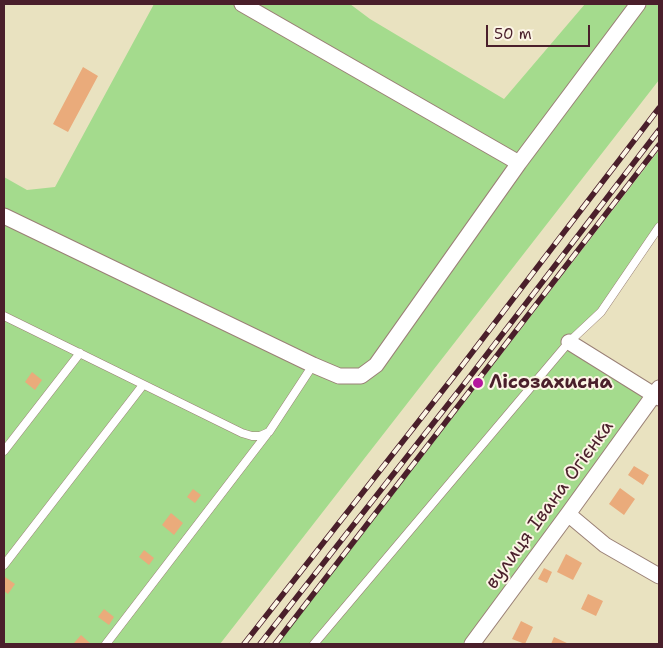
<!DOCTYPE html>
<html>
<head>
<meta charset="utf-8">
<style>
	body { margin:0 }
	#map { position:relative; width:663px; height:648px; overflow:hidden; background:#e9e2c0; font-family:"Shantell Sans",sans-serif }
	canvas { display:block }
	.frame { position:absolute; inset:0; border:5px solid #4a1f2b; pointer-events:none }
	.scale { position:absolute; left:486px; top:25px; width:104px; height:22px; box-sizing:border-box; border:2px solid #4a1f2b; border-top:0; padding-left:6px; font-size:15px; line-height:18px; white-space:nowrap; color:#4a1f2b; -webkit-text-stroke:4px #fcf5e5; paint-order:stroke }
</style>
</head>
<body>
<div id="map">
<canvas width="663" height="648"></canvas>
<div class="frame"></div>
<div class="scale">50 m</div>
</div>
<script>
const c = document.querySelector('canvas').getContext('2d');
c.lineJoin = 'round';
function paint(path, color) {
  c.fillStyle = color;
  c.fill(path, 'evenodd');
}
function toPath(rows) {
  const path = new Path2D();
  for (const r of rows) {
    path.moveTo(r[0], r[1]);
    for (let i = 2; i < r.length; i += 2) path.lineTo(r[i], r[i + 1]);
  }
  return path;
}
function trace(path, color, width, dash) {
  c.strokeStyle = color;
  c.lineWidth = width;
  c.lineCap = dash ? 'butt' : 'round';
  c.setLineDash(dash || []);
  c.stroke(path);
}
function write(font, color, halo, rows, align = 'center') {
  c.font = font + ' "Shantell Sans",sans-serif';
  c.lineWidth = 4;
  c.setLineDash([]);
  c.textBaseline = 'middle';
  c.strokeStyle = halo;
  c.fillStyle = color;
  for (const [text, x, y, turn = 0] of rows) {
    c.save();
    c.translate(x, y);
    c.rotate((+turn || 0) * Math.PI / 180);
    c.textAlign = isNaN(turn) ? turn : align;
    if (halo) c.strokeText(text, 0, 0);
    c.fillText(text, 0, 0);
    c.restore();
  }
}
paint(toPath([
	[154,4,350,4,370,19,504,99,585,4,659,4,659,80,220,644,4,644,4,177,27,190,55,187],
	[659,150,659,234,605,313,569,347,648,397,463,644,278,644]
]), '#a4db8d');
paint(toPath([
	[83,67,98,76,68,132,53,124],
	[32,372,42,380,35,390,25,382],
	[634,466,649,475,643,485,628,475],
	[620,488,635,499,624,515,609,504],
	[193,489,201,495,195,503,187,497],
	[171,513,183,523,174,535,162,525],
	[144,550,154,558,149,565,139,557],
	[566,554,582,563,573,580,557,572],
	[544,568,552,572,547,583,538,579],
	[5,577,15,584,8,594,4,591],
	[588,594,603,601,596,616,581,609],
	[104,609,114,617,109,625,98,617],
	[521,621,533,627,525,644,512,639],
	[81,635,91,644,74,643],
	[554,637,569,644,551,644]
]), '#eaab7b');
const service = toPath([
	[4,316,242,433,252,436,260,436,269,432,313,365],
	[4,451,80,353],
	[4,565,143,385],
	[106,644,267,434],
	[314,644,569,342,601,312,659,227]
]);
const minor = toPath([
	[242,4,519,163],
	[4,216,313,365,339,376,361,376,376,365,519,163,638,4],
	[569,342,659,398],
	[568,514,605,545,659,576],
	[472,644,568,514,659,388]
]);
trace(service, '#9a8076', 9);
trace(minor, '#9a8076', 17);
trace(service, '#fff', 8);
trace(minor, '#fff', 15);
const rail = toPath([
	[244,644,458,371,659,108],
	[260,644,468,379,659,130],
	[275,644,659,145]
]);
trace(rail, '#4a1f2b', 5.5);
trace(rail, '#fcf5e5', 4, [11]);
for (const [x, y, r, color] of [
	[478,383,6,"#b5179e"]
]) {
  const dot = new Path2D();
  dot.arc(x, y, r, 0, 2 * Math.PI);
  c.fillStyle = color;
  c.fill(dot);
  trace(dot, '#fcf5e5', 2);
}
write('bold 19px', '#4a1f2b', '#fcf5e5', [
	["Лісозахисна",489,383]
], 'left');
write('19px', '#4a1f2b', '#fcf5e5', [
	["вулиця Івана Огієнка",550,505,-54]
]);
</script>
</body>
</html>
